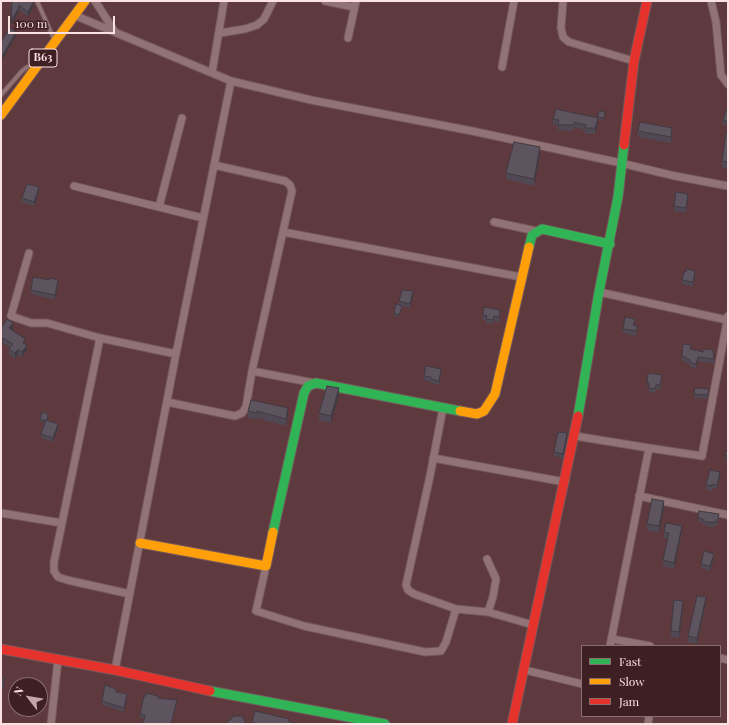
<!DOCTYPE html>
<html>
<head>
<meta charset="utf-8">
<style>
	body { margin:0 }
	#map { position:relative; width:729px; height:725px; overflow:hidden; background:#5e393e; font-family:"Playfair Display",serif }
	canvas { display:block }
	.frame { position:absolute; inset:0; border:2px solid #fbe1e2; pointer-events:none }
	.legend { position:absolute; left:581px; top:645px; width:140px; height:72px; box-sizing:border-box; background:#3e2022; border:1px solid #8a6d6f; margin:0; padding:5px 7px; list-style:none; font-size:12px; color:#fbe1e2 }
	.legend li { display:flex; align-items:center; gap:8px; height:20px }
	.legend b { width:20px; border:1px solid #8a6d6f }
	.north { position:absolute; left:8px; top:677px; width:40px; height:40px; box-sizing:border-box; background:#3e2022; border:1px solid #8a6d6f; border-radius:50%; rotate:301deg; font-size:11px; font-weight:700; line-height:16px; text-align:center; color:#fbe1e2 }
	.north::after { content:''; display:block; margin:auto; width:14px; height:18px; background:#c4a6a9; clip-path:polygon(50% 0,100% 100%,50% 72%,0 100%) }
	.scale { position:absolute; left:8px; top:16px; width:107px; height:18px; box-sizing:border-box; border:2px solid #fbe1e2; border-top:0; padding-left:5px; font-size:12px; line-height:14px; white-space:nowrap; color:#fbe1e2; -webkit-text-stroke:3px #3e2022; paint-order:stroke }
</style>
</head>
<body>
<div id="map">
<canvas width="729" height="725"></canvas>
<div class="frame"></div>
<ul class="legend">
<li><b style="height:5px;background:#30b455"></b>Fast</li>
<li><b style="height:5px;background:#ff9f0a"></b>Slow</li>
<li><b style="height:5px;background:#e5322d"></b>Jam</li>
</ul>
<div class="north">N</div>
<div class="scale">100 m</div>
</div>
<script>
const c = document.querySelector('canvas').getContext('2d');
c.lineJoin = 'round';
function toPath(rows) {
  const path = new Path2D();
  for (const r of rows) {
    path.moveTo(r[0], r[1]);
    for (let i = 2; i < r.length; i += 2) path.lineTo(r[i], r[i + 1]);
  }
  return path;
}
function trace(path, color, width, dash) {
  c.strokeStyle = color;
  c.lineWidth = width;
  c.lineCap = dash ? 'butt' : 'round';
  c.setLineDash(dash || []);
  c.stroke(path);
}
function paint(path, color) {
  c.fillStyle = color;
  c.fill(path, 'evenodd');
}
function write(font, color, halo, rows, align = 'center') {
  c.font = font + ' "Playfair Display",serif';
  c.lineWidth = 3;
  c.setLineDash([]);
  c.textBaseline = 'middle';
  c.strokeStyle = halo;
  c.fillStyle = color;
  for (const [text, x, y, turn = 0] of rows) {
    c.save();
    c.translate(x, y);
    c.rotate((+turn || 0) * Math.PI / 180);
    c.textAlign = isNaN(turn) ? turn : align;
    if (halo) c.strokeText(text, 0, 0);
    c.fillText(text, 0, 0);
    c.restore();
  }
}
const lane = toPath([
	[37,1,54,39],
	[1,95,22,71,27,67,32,67]
]);
const street = toPath([
	[95,1,115,32],
	[325,1,354,7],
	[563,1,561,28,563,37,569,42,634,61],
	[711,1,716,22,721,75,728,84],
	[74,15,231,81,311,100,472,131,621,163,675,176,728,186],
	[220,33,245,29,257,25,264,19,273,1],
	[348,38,356,1],
	[502,67,514,1],
	[212,73,224,1],
	[74,186,203,218],
	[159,207,182,118],
	[494,222,536,231],
	[283,232,521,277],
	[29,253,11,316,31,323,47,323,100,338,176,354],
	[599,292,727,320],
	[100,338,54,562,54,571,58,577,67,580,130,594],
	[252,371,314,383],
	[167,402,235,416,242,413,246,407,252,371,292,191,290,185,285,181,214,165],
	[443,408,430,476,406,585,408,590,414,594,456,609,488,612,533,625],
	[575,436,649,448,610,646],
	[649,448,702,456,728,316],
	[433,458,565,482],
	[639,496,728,515],
	[1,513,62,523],
	[487,559,496,579,493,597,488,612],
	[266,566,256,611,304,626,425,652,441,651,446,642,456,609],
	[612,639,650,646],
	[720,658,728,660],
	[115,670,176,354,231,81],
	[525,670,582,684],
	[51,724,58,660],
	[648,724,649,716]
]);
const fast = toPath([
	[529,247,532,235,542,229,610,244],
	[578,416,599,292,618,197,624,145],
	[273,532,304,393,308,386,316,383,460,411],
	[210,691,385,724]
]);
const slow = toPath([
	[1,115,85,1],
	[460,411,477,414,484,411,495,394,529,247],
	[140,543,266,566,273,532]
]);
const jam = toPath([
	[624,145,634,61,647,1],
	[1,649,115,670,210,691],
	[512,724,578,416]
]);
trace(lane, '#74585b', 5.5);
trace(street, '#74585b', 9);
trace(fast, '#74585b', 11);
trace(slow, '#74585b', 11);
trace(jam, '#74585b', 11);
trace(lane, '#917375', 3.5);
trace(street, '#917375', 7);
trace(fast, '#30b455', 9);
trace(slow, '#ff9f0a', 9);
trace(jam, '#e5322d', 9);
paint(toPath([
	[12,1,34,6,28,17,19,10,18,13,11,25],
	[728,108,728,126,723,124,723,120],
	[605,115,604,120,598,119,598,117],
	[553,119,598,124,595,134,585,134,585,130,574,127,573,131,558,130,558,126,553,125],
	[638,131,672,135,671,143,638,137],
	[728,132,728,168,722,168,722,161],
	[540,154,534,186,506,179,506,173],
	[39,192,34,206,22,202,22,198],
	[688,198,686,213,674,211,674,206],
	[695,276,693,287,682,284,682,280],
	[58,284,55,300,31,294,31,290],
	[413,296,410,308,402,306,399,317,394,316,394,313,399,305,399,301],
	[500,314,499,322,494,321,493,324,486,323,486,320,483,320,483,315],
	[635,324,634,325,637,330,636,336,623,333,623,329],
	[1,328,13,329,12,330,25,344,27,350,22,357,18,355,15,359,9,355,9,349,10,348,3,343],
	[691,349,714,359,714,364,698,361,696,368,690,367,690,364,687,364,687,362,682,361,682,356],
	[441,374,439,385,431,383,431,382,424,380,424,376],
	[662,379,660,390,656,389,655,393,649,392,649,388,647,387,647,383],
	[694,394,709,394,707,399,694,398],
	[339,395,331,423,319,420,319,413],
	[251,400,288,415,286,426,257,418,257,420,248,418,248,411],
	[48,417,47,421,58,429,53,442,41,438,41,434,45,423,40,421,40,419],
	[567,438,563,458,554,456,554,452],
	[728,451,728,461,725,461,725,456],
	[720,477,717,489,712,488,712,491,706,490,706,485],
	[664,508,659,533,647,530,647,524],
	[698,518,719,519,717,526,714,526,714,528,703,525,703,523,698,522],
	[682,531,674,569,663,566,663,560,668,538,664,538,664,532],
	[714,558,710,571,701,568,701,564],
	[706,603,697,644,688,642,688,636],
	[683,608,679,638,671,637,671,631],
	[1,677,4,682,3,689,1,689],
	[116,693,127,698,124,712,102,705,102,701],
	[158,698,177,703,171,724,143,724,145,718,140,718,140,714]
]), '#504853');
paint(toPath([
	[34,1,34,6,28,17,28,12],
	[19,5,18,13,11,25,11,21],
	[16,32,16,36,1,62,1,58],
	[598,118,598,124,595,134,595,128],
	[672,128,672,135,671,143,671,137],
	[540,147,540,154,534,186,534,179],
	[39,187,39,192,34,206,34,202],
	[688,194,688,198,686,213,686,208],
	[695,271,695,276,693,287,693,282],
	[58,280,58,284,55,300,55,295],
	[413,291,413,296,410,308,410,304],
	[13,323,13,329,9,334,9,328],
	[3,338,3,343,1,347,1,341],
	[27,345,27,350,22,357,22,352],
	[18,349,18,355,15,359,15,353],
	[698,357,698,361,696,368,696,364],
	[441,369,441,374,439,385,439,381],
	[339,388,339,395,331,423,331,416],
	[288,408,288,415,286,426,286,419],
	[58,424,58,429,53,442,53,438],
	[567,433,567,438,563,458,563,454],
	[720,472,720,477,717,489,717,485],
	[664,501,664,508,659,533,659,526],
	[682,526,682,531,674,569,674,563],
	[714,554,714,558,710,571,710,566],
	[706,597,706,603,697,644,697,638],
	[683,601,683,608,679,638,679,632],
	[127,694,127,698,124,712,124,708]
]), '#413b43');
const building = toPath([
	[12,1,34,1,28,12,19,5,18,9,11,21,12,1],
	[10,28,16,32,1,58,1,42,10,28],
	[727,108,728,108,728,122,723,120,727,108],
	[556,109,598,118,595,128,585,128,586,125,574,122,573,125,558,125,559,120,553,119,556,109],
	[599,111,605,112,604,118,598,117,599,111],
	[640,122,672,128,671,137,638,131,640,122],
	[726,132,728,132,728,162,722,161,726,132],
	[514,142,540,147,534,179,506,173,514,142],
	[27,184,39,187,34,202,22,198,27,184],
	[676,192,688,194,686,208,674,206,676,192],
	[687,269,695,271,693,282,682,280,684,272,686,272,687,269],
	[33,277,49,280,49,278,58,280,55,295,31,290,33,277],
	[402,290,413,291,410,304,399,301,402,290],
	[396,304,402,306,399,315,394,313,396,304],
	[484,307,500,310,499,317,494,316,493,320,486,319,487,316,483,315,484,307],
	[625,317,635,319,633,325,637,326,636,331,623,329,625,317],
	[7,319,13,323,9,328,25,339,23,343,27,345,22,352,18,349,15,353,9,349,13,344,3,338,1,341,1,328,7,319],
	[683,344,691,345,690,349,703,352,703,349,713,350,714,359,698,357,696,364,690,362,690,360,687,359,687,358,682,356,683,344],
	[426,366,441,369,439,381,431,379,431,377,424,376,426,366],
	[648,373,662,375,660,385,656,385,655,389,649,388,649,383,647,383,648,373],
	[327,386,339,388,331,416,319,413,327,386],
	[695,388,709,389,707,395,694,394,695,388],
	[251,400,288,408,286,419,257,411,257,413,248,411,251,400],
	[42,412,48,414,47,421,46,420,46,421,40,419,42,412],
	[46,420,58,424,53,438,41,434,46,420],
	[558,432,567,433,563,454,554,452,558,432],
	[726,451,728,451,728,456,725,456,726,451],
	[710,470,720,472,717,485,712,484,712,486,706,485,710,470],
	[652,499,664,501,659,526,647,524,652,499],
	[699,511,719,514,717,522,714,521,714,523,703,521,703,519,698,518,699,511],
	[666,523,682,526,674,563,663,560,669,533,664,532,666,523],
	[704,551,714,554,710,566,701,564,704,551],
	[697,596,706,597,697,638,688,636,697,596],
	[674,600,683,601,679,632,671,631,674,600],
	[1,677,4,678,3,684,1,684,1,677],
	[105,685,116,689,116,692,127,694,124,708,102,701,105,685],
	[146,693,158,696,158,698,177,700,171,724,143,724,145,715,140,714,144,696,146,696,146,693],
	[255,711,289,719,288,721,297,724,258,724,252,722,255,711],
	[234,716,242,716,246,724,225,724,234,716]
]);
paint(building, '#5d5460');
trace(building, '#413b43', 1);
for (const [x, y, w] of [
	[43,58,28]
]) {
  const box = new Path2D();
  box.roundRect(x - w / 2, y - 9, w, 18, 3);
  c.fillStyle = '#3e2022';
  c.fill(box);
  trace(box, '#fbe1e2', 1);
}
write('bold 11px', '#fbe1e2', null, [
	["B63",43,58]
]);
</script>
</body>
</html>
